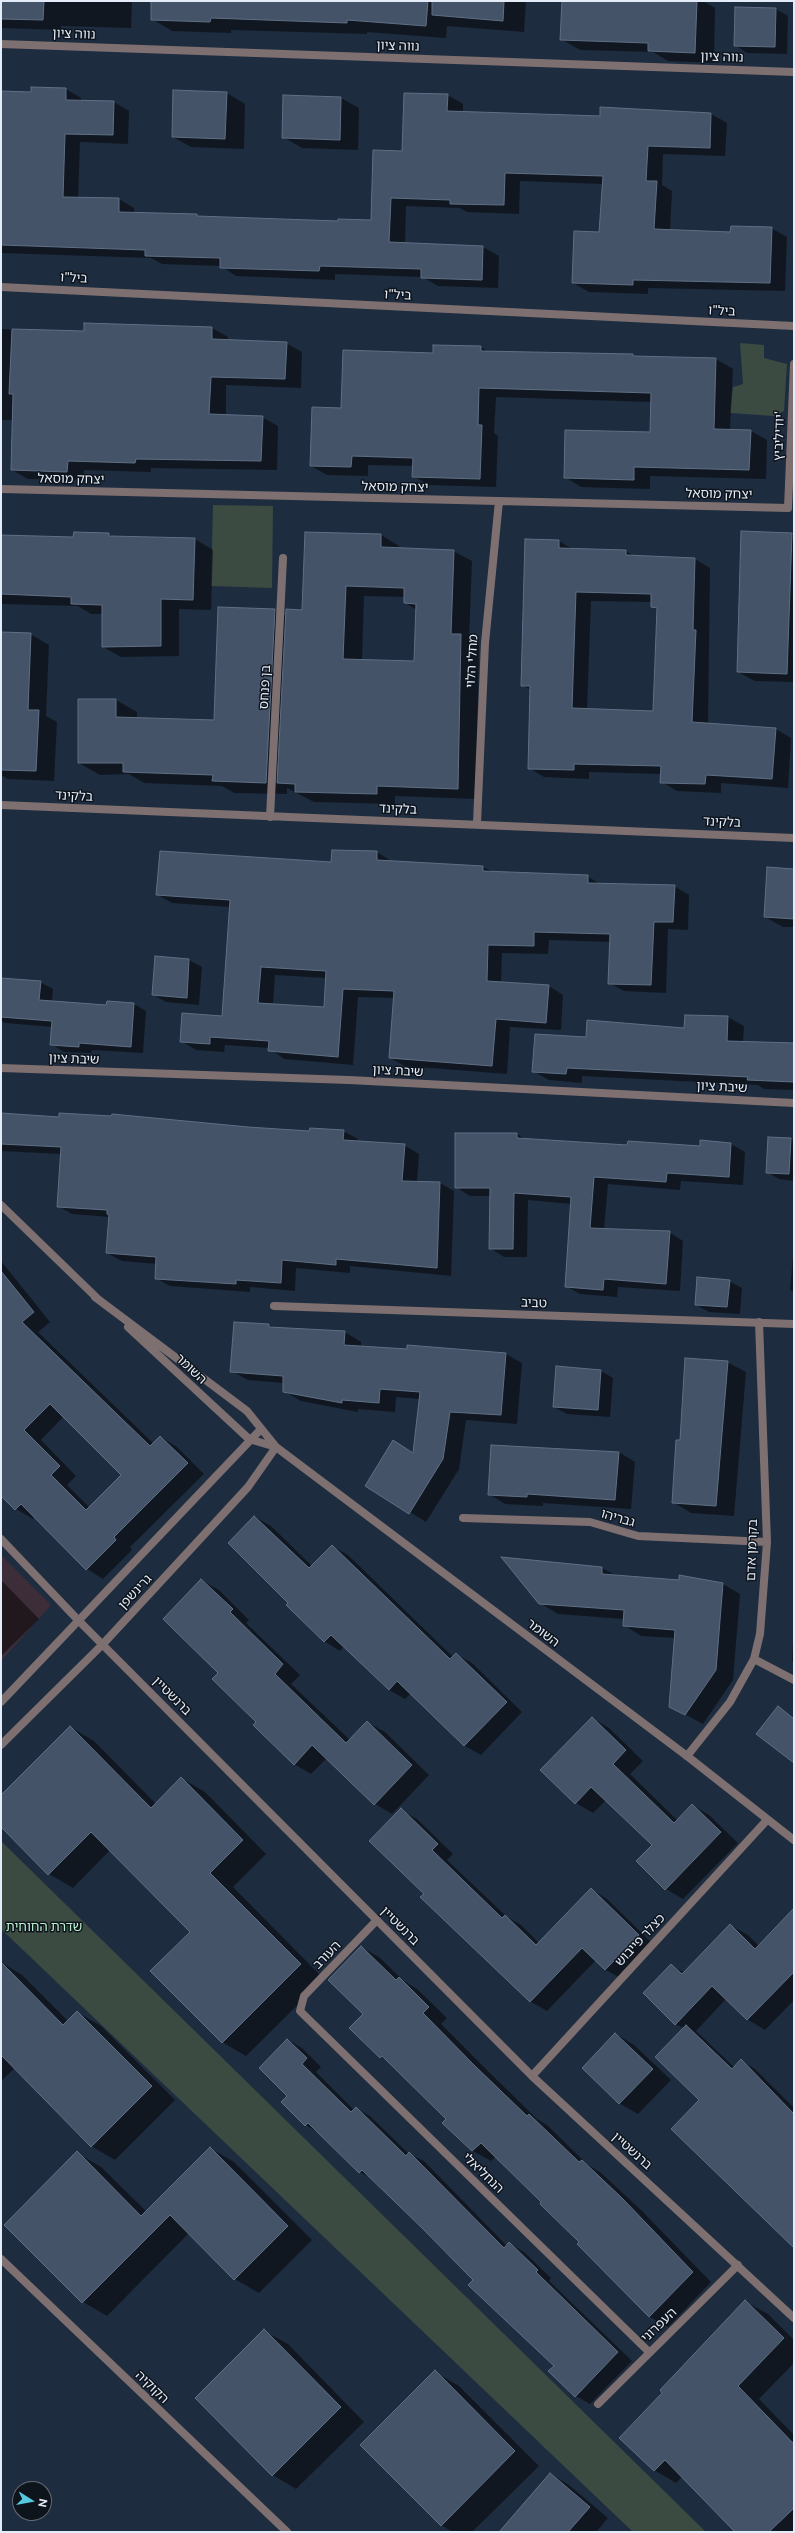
<!DOCTYPE html>
<html>
<head>
<meta charset="utf-8">
<style>
	body { margin:0 }
	#map { position:relative; width:795px; height:2533px; overflow:hidden; background:#1e2c3f; font-family:"Public Sans",sans-serif }
	canvas { display:block }
	.frame { position:absolute; inset:0; border:2px solid #e3ecf8; pointer-events:none }
	.north { position:absolute; left:12px; top:2481px; width:40px; height:40px; box-sizing:border-box; background:#0e141c; border:1px solid #636a74; border-radius:50%; rotate:101deg; font-size:11px; font-weight:700; line-height:16px; text-align:center; color:#e3ecf8 }
	.north::after { content:''; display:block; margin:auto; width:14px; height:18px; background:#56c9e0; clip-path:polygon(50% 0,100% 100%,50% 72%,0 100%) }
</style>
</head>
<body>
<div id="map">
<canvas width="795" height="2533"></canvas>
<div class="frame"></div>
<div class="north">N</div>
</div>
<script>
const c = document.querySelector('canvas').getContext('2d');
c.lineJoin = 'round';
function paint(path, color) {
  c.fillStyle = color;
  c.fill(path, 'evenodd');
}
function toPath(rows) {
  const path = new Path2D();
  for (const r of rows) {
    path.moveTo(r[0], r[1]);
    for (let i = 2; i < r.length; i += 2) path.lineTo(r[i], r[i + 1]);
  }
  return path;
}
function trace(path, color, width, dash) {
  c.strokeStyle = color;
  c.lineWidth = width;
  c.lineCap = dash ? 'butt' : 'round';
  c.setLineDash(dash || []);
  c.stroke(path);
}
function write(font, color, halo, rows, align = 'center') {
  c.font = font + ' "Public Sans","Noto Sans Hebrew",sans-serif';
  c.lineWidth = 3;
  c.setLineDash([]);
  c.textBaseline = 'middle';
  c.strokeStyle = halo;
  c.fillStyle = color;
  for (const [text, x, y, turn = 0] of rows) {
    c.save();
    c.translate(x, y);
    c.rotate((+turn || 0) * Math.PI / 180);
    c.textAlign = isNaN(turn) ? turn : align;
    if (halo) c.strokeText(text, 0, 0);
    c.fillText(text, 0, 0);
    c.restore();
  }
}
paint(toPath([
	[1,1555,51,1605,1,1661]
]), '#3d2d38');
paint(toPath([
	[740,343,764,345,764,358,787,364,784,411,774,416,730,413,733,387,743,384],
	[213,505,273,506,272,588,211,586],
	[1,1841,706,2532,633,2532,1,1929]
]), '#3b4b41');
paint(toPath([
	[1,1,132,1,131,28,61,26,61,30,1,28],
	[152,1,526,1,524,32,447,26,446,38,367,32,367,34,231,30,231,33,172,31,152,19],
	[563,1,703,1,715,8,714,63,668,61,653,52,580,50,561,39],
	[776,9,788,16,787,54,747,53,735,45],
	[32,88,66,89,81,98,81,101,114,102,129,111,128,144,80,142,78,198,119,199,134,208,134,213,197,215,200,217,339,222,372,221,403,152,448,95,463,104,463,112,601,117,601,109,711,114,727,123,725,156,663,154,662,185,672,191,670,231,731,233,771,228,787,237,785,291,648,288,648,294,589,292,573,283,600,233,603,184,520,181,519,214,467,212,460,208,406,206,405,244,483,247,499,256,498,288,438,286,422,277,335,274,335,280,236,276,221,266,162,264,151,258,1,253,1,92,32,93],
	[227,93,245,104,244,149,191,147,173,137],
	[341,98,359,108,358,150,302,148,283,137],
	[212,328,228,337,228,341,286,343,302,352,301,388,226,385,226,416,262,417,278,426,277,470,151,468,151,472,84,470,83,480,28,479,12,470,14,420,1,420,1,329,85,332],
	[481,347,489,352,633,355,637,357,716,359,733,369,730,430,751,431,767,440,766,479,650,476,650,489,581,487,565,477,651,433,652,402,496,397,494,433,498,436,496,487,429,485,413,476,413,466,368,465,368,476,327,475,311,466,342,409,434,354],
	[742,532,794,534,794,682,755,681,738,672],
	[109,534,114,537,195,539,213,550,211,610,179,609,179,656,121,657,103,647,103,614,91,614,78,606,1,604,1,536,74,538],
	[381,535,399,546,399,549,453,551,472,561,469,640,479,646,476,799,395,796,395,804,314,802,287,788,287,794,234,793,222,786,144,783,129,774,100,775,79,763,116,700,137,712,137,718,215,721,275,610,287,617,303,611],
	[364,596,405,597,405,603,417,610,415,662,362,661],
	[559,541,574,550,626,551,635,557,695,559,710,568,708,724,776,729,791,738,788,788,721,783,721,793,677,791,662,782,662,774,589,772,589,779,544,777,529,768,531,690,522,685],
	[591,601,652,602,652,607,658,611,654,712,587,710],
	[1,633,30,634,49,645,46,716,57,722,54,781,8,779,1,775],
	[377,852,391,861,483,867,493,872,587,876,600,884,674,886,689,895,688,930,668,929,666,993,624,991,609,983,610,942,549,940,548,954,502,953,501,983,549,986,563,995,561,1030,510,1027,507,1074,405,1066,390,1058,394,998,358,997,353,1065,284,1059,269,1048,225,1045,224,1052,196,1050,181,1041,223,1017,230,907,172,903,158,895,332,863],
	[275,975,326,978,325,1008,273,1005],
	[794,870,794,927,783,927,765,917],
	[156,957,189,960,202,967,199,1005,166,1002,154,995],
	[1,979,40,982,53,989,52,1002,107,1006,134,1004,146,1011,143,1053,92,1050,91,1053,64,1052,51,1044,52,1027,6,1023,1,1021],
	[728,1017,744,1026,743,1043,794,1044,794,1090,764,1089,758,1085,582,1076,582,1083,549,1080,533,1071,587,1038,685,1029],
	[1,1114,310,1132,343,1131,358,1139,357,1142,404,1145,419,1154,417,1182,440,1183,454,1191,451,1276,350,1266,350,1273,296,1268,295,1291,250,1287,250,1292,170,1286,156,1278,157,1264,122,1261,107,1253,110,1217,72,1214,58,1206,62,1154,1,1151],
	[517,1134,527,1140,628,1146,701,1147,701,1142,731,1144,745,1152,743,1185,681,1181,680,1190,608,1184,604,1230,669,1232,683,1241,680,1291,618,1287,617,1297,580,1294,566,1286,572,1204,528,1200,527,1257,504,1257,490,1248,490,1196,470,1196,456,1187],
	[791,1139,794,1141,794,1181,779,1179,767,1172],
	[794,1246,794,1292,790,1290],
	[1,1261,50,1322,38,1332,154,1444,161,1437,177,1447,204,1474,130,1547,132,1550,103,1579,87,1569,35,1517,33,1519,16,1509,1,1495],
	[64,1416,122,1475,90,1508,67,1485,76,1476,41,1440],
	[729,1281,742,1288,740,1314,709,1312,696,1305],
	[269,1325,274,1328,345,1332,361,1342,361,1347,506,1354,522,1363,517,1424,466,1420,459,1469,426,1522,366,1485,414,1454,420,1399,396,1397,395,1412,358,1409,358,1412,301,1401,284,1391,284,1383,248,1380,231,1371],
	[727,1362,746,1372,734,1516,691,1513,673,1502,681,1441],
	[601,1371,613,1378,610,1417,567,1414,554,1407],
	[619,1452,635,1462,631,1509,543,1503,543,1506,505,1504,489,1494],
	[255,1517,271,1526,312,1566,332,1546,348,1555,453,1657,456,1654,472,1663,522,1712,481,1755,465,1746,411,1693,405,1699,389,1690,344,1646,340,1651,324,1641,290,1603],
	[602,1568,617,1576,723,1584,740,1594,733,1680,703,1724,670,1706,675,1638,641,1636,624,1625,624,1619,558,1614,540,1603],
	[1,1580,39,1619,1,1656],
	[201,1580,219,1590,249,1620,246,1623,300,1675,291,1684,350,1740,367,1722,385,1732,429,1775,392,1814,375,1804,327,1758,311,1774,294,1764,257,1722,219,1673],
	[794,1624,794,1662,792,1661],
	[592,1718,609,1728,643,1761,630,1774,677,1820,692,1805,709,1815,738,1843,683,1899,666,1889,653,1845,606,1800,593,1813,576,1803],
	[70,1727,94,1741,156,1804,181,1778,205,1792,266,1854,233,1887,324,1979,246,2056,222,2042,191,1932,110,1850,73,1888,49,1874,1,1826,1,1796],
	[401,1810,417,1819,453,1854,447,1860,507,1917,521,1925,539,1943,591,1889,607,1899,654,1945,622,1979,606,1970,596,1960,547,2011,531,2002,422,1897,425,1894],
	[794,1910,794,2000,765,2030,747,2019,726,1999,696,2031,735,2068,742,2061,755,2069,794,2108,794,2247,701,2100,684,2028,675,2024,671,1965,685,1973,730,1925,748,1935,759,1946],
	[361,1947,379,1957,404,1981,417,1989,447,2018,441,2024,493,2076,537,2119,547,2125,588,2165,600,2172,640,2209,711,2282,668,2327,650,2317,496,2156,491,2161,473,2151,444,2123,447,2119,391,2063,381,2057,351,2028,364,2014],
	[1,1962,22,1975,68,2021,77,2012,101,2026,175,2100,115,2160,91,2146,15,2068,1,2081],
	[616,2034,634,2045,671,2080,638,2114,619,2103],
	[288,2040,302,2048,321,2067,316,2072,354,2110,356,2108,370,2116,409,2154,424,2161,507,2246,509,2243,524,2252,551,2278,549,2281,632,2361,590,2404,576,2396,555,2366,474,2280,374,2180,360,2172,320,2134,306,2125,282,2102,288,2096],
	[210,2148,234,2162,312,2240,259,2293,235,2279,189,2233,107,2316,83,2302,77,2153,101,2167,147,2212],
	[746,2302,768,2314,794,2340,794,2363,759,2399,794,2435,794,2532,737,2532,683,2476,676,2483,654,2470,664,2393],
	[264,2331,288,2344,364,2422,296,2489,273,2475],
	[435,2372,459,2386,539,2466,472,2532,453,2532,441,2525],
	[550,2474,569,2485,608,2518,596,2532,500,2532]
]), '#0007');
const building = toPath([
	[1,1,44,1,43,20,1,19,1,1],
	[151,1,428,1,426,26,347,20,347,23,211,18,210,22,151,20,151,1],
	[432,1,504,1,503,21,432,15,432,1],
	[562,1,697,1,695,53,648,51,648,43,560,40,562,1],
	[735,7,776,8,775,47,734,46,735,7],
	[31,87,66,88,66,100,114,101,113,135,65,134,63,197,119,198,119,212,197,214,197,216,338,221,338,219,371,220,373,150,402,151,404,93,448,94,447,111,600,116,600,107,711,113,710,148,648,146,646,181,657,181,654,229,730,232,731,226,772,227,770,283,633,280,633,285,572,283,574,231,599,232,603,176,505,173,504,205,450,204,450,200,391,198,389,242,483,246,482,280,421,278,421,269,320,266,319,271,220,268,220,258,145,256,145,250,1,245,1,91,31,92,31,87],
	[173,90,227,92,225,139,172,137,173,90],
	[283,95,341,97,340,140,282,138,283,95],
	[84,323,212,327,212,339,287,342,285,379,211,377,209,414,263,416,261,461,136,459,135,463,68,461,67,472,11,470,13,394,9,394,12,329,84,331,84,323],
	[433,345,481,346,481,351,633,354,633,356,716,358,714,429,751,430,749,470,634,467,634,480,564,478,565,430,650,432,651,393,479,388,478,425,482,425,480,479,412,477,413,458,352,456,351,467,310,466,312,407,341,408,343,350,433,353,433,345],
	[741,531,792,533,787,674,737,672,741,531],
	[74,532,109,533,109,536,195,538,193,600,161,599,161,646,102,647,102,605,71,604,71,597,1,594,1,535,73,537,74,532],
	[305,532,381,534,381,547,454,550,451,634,461,634,458,789,377,786,377,794,295,792,295,784,277,783,286,609,302,610,305,532],
	[346,586,404,588,404,603,416,604,414,661,343,659,346,586],
	[525,539,559,540,559,548,626,550,626,555,695,558,693,630,696,630,692,722,776,728,772,779,706,775,705,784,660,783,661,766,574,764,574,770,528,769,530,686,521,686,525,539],
	[576,592,651,594,651,607,657,608,653,711,572,708,576,592],
	[218,607,275,609,266,783,212,781,213,775,123,772,123,763,78,763,78,699,116,699,116,717,214,720,218,607],
	[1,632,31,633,28,710,39,710,36,771,1,770,1,632],
	[332,850,377,851,377,860,483,866,483,871,588,875,588,883,675,885,673,922,654,922,651,985,608,984,610,934,534,932,534,946,488,945,487,981,549,985,546,1023,496,1019,492,1066,389,1058,394,991,343,989,338,1057,268,1051,269,1041,210,1037,210,1044,180,1042,182,1013,222,1016,230,900,156,895,160,851,331,862,332,850],
	[261,967,326,971,324,1007,258,1003,261,967],
	[767,867,794,869,794,919,764,917,767,867],
	[155,956,189,959,187,998,152,995,155,956],
	[1,978,41,981,39,1000,106,1005,107,1001,134,1003,131,1047,79,1043,79,1047,50,1045,52,1021,1,1017,1,978],
	[685,1015,728,1016,727,1041,794,1043,794,1082,747,1080,748,1077,567,1068,566,1074,532,1072,535,1034,586,1037,587,1020,684,1028,685,1015],
	[1,1113,59,1117,59,1113,111,1116,112,1114,248,1127,309,1131,310,1128,344,1130,343,1140,405,1144,402,1181,440,1182,437,1268,336,1259,336,1265,282,1260,281,1283,236,1280,236,1284,155,1279,156,1257,106,1253,109,1215,107,1214,107,1210,57,1207,61,1147,1,1144,1,1113],
	[455,1133,517,1133,517,1138,627,1145,628,1141,700,1146,700,1140,731,1143,729,1177,667,1173,666,1182,594,1177,590,1228,670,1231,666,1284,604,1279,603,1290,565,1287,571,1197,514,1193,513,1249,489,1249,490,1188,455,1188,455,1133],
	[768,1137,791,1138,789,1174,766,1173,768,1137],
	[1,1271,34,1312,22,1322,150,1446,160,1436,188,1463,114,1537,116,1540,86,1570,21,1504,15,1510,1,1496,1,1271],
	[50,1404,121,1475,86,1510,51,1475,60,1466,24,1430,50,1404],
	[697,1277,730,1280,727,1307,695,1305,697,1277],
	[234,1322,269,1324,269,1327,345,1331,344,1345,407,1349,407,1345,506,1353,501,1415,450,1412,443,1459,409,1514,365,1486,393,1440,413,1453,420,1392,380,1389,379,1403,342,1400,342,1403,283,1392,283,1376,230,1372,234,1322],
	[685,1358,728,1361,716,1506,672,1503,676,1440,680,1440,685,1358],
	[556,1366,601,1370,598,1410,553,1407,556,1366],
	[491,1445,619,1452,615,1500,527,1494,527,1497,488,1495,491,1445],
	[254,1516,309,1568,332,1545,450,1659,456,1653,507,1702,464,1746,397,1681,389,1690,331,1635,324,1642,286,1605,288,1603,228,1543,254,1516],
	[501,1557,602,1567,602,1574,679,1580,679,1575,723,1583,716,1670,685,1715,669,1707,675,1630,623,1626,624,1610,539,1604,501,1557],
	[201,1579,233,1609,230,1612,283,1664,275,1674,346,1743,367,1721,412,1765,374,1805,312,1745,294,1765,253,1725,256,1722,212,1679,218,1673,163,1619,201,1579],
	[778,1706,794,1719,794,1763,756,1734,778,1706],
	[592,1717,626,1750,613,1764,674,1823,692,1804,721,1832,665,1890,636,1861,652,1845,591,1787,575,1804,540,1770,592,1717],
	[70,1726,151,1808,181,1777,243,1840,210,1873,301,1964,222,2043,150,1971,190,1932,91,1832,48,1875,1,1827,1,1795,70,1726],
	[401,1808,438,1844,432,1850,502,1918,505,1915,536,1945,591,1888,639,1935,605,1970,582,1948,530,2002,420,1897,424,1894,369,1841,401,1808],
	[794,1908,794,1972,747,2020,712,1986,675,2025,643,1993,671,1964,682,1974,730,1924,755,1949,794,1908],
	[361,1946,396,1980,399,1977,429,2007,423,2013,474,2065,527,2116,529,2114,579,2162,582,2160,622,2198,693,2272,649,2317,577,2244,579,2242,540,2204,541,2202,481,2143,472,2151,442,2123,446,2119,382,2056,380,2058,349,2028,363,2014,328,1980,361,1946],
	[1,1962,63,2025,77,2011,152,2086,91,2147,1,2055,1,1962],
	[686,2025,732,2069,741,2059,794,2114,794,2248,671,2129,699,2100,655,2057,686,2025],
	[615,2033,653,2069,619,2104,582,2068,615,2033],
	[287,2039,307,2058,302,2064,351,2112,356,2107,406,2156,409,2152,504,2248,509,2242,538,2270,536,2272,618,2352,575,2397,548,2371,554,2366,468,2285,473,2280,422,2228,362,2170,359,2173,308,2123,305,2126,281,2102,287,2096,259,2068,287,2039],
	[210,2147,288,2226,234,2280,170,2215,82,2303,4,2225,77,2151,141,2216,210,2147],
	[745,2300,784,2338,738,2386,794,2444,794,2508,769,2532,735,2532,665,2460,654,2471,619,2438,662,2393,660,2390,745,2300],
	[264,2329,341,2407,272,2476,195,2398,264,2329],
	[435,2370,515,2451,441,2526,360,2445,435,2370],
	[550,2473,590,2507,568,2532,499,2532,550,2473]
]);
paint(building, '#445368');
trace(building, '#5f6f85', 1);
trace(toPath([
	[1,44,794,72],
	[1,287,794,326],
	[1,489,788,508,794,364],
	[1,805,794,838],
	[270,817,283,558],
	[477,823,485,643,499,501],
	[1,1068,349,1080,794,1103],
	[274,1306,794,1324],
	[463,1518,590,1522,638,1536,767,1542],
	[1,1539,78,1620,532,2076,794,2318],
	[754,1659,794,1680],
	[687,1756,730,1702,754,1659,760,1634,767,1542,759,1322],
	[377,1920,304,1996,300,2011,649,2352],
	[532,2076,767,1820],
	[1,2259,287,2532],
	[598,2404,738,2265]
]), '#7e7070', 8);
trace(toPath([
	[1,1205,99,1300],
	[95,1297,247,1411,276,1447,687,1756,794,1840],
	[128,1327,249,1439,276,1447],
	[1,1702,261,1429],
	[1,1745,103,1644,248,1487,276,1447]
]), '#7e7070', 8);
write('13px', '#e3ecf8', '#0e141c', [
	["נווה ציון",74,34,2],
	["נווה ציון",398,46,2],
	["נווה ציון",722,57,2],
	["ביל\"ו",74,278,3],
	["ביל\"ו",398,295,3],
	["ביל\"ו",722,311,3],
	["יודיליביץ'",779,436,-88],
	["יצחק מוסאל",71,479,1],
	["יצחק מוסאל",395,487,1],
	["יצחק מוסאל",719,494,1],
	["מחלי הלוי",472,661,-87],
	["בן פנחס",265,687,-87],
	["בלקינד",74,796,3],
	["בלקינד",398,809,2],
	["בלקינד",722,822,3],
	["שיבת ציון",74,1059,2],
	["שיבת ציון",398,1071,3],
	["שיבת ציון",722,1087,3],
	["טביב",534,1303,2],
	["השומר",191,1369,43],
	["גבריהו",618,1518,16],
	["בקרמן אדם",752,1550,-88],
	["גרינשפן",135,1592,-47],
	["השומר",543,1633,37],
	["ברנשטיין",172,1696,45],
	["ברנשטיין",400,1926,45],
	["כצלר פייבוש",640,1940,-47],
	["העורב",327,1955,-46],
	["ברנשטיין",632,2151,42],
	["הנחליאלי",483,2173,44],
	["העפרוני",659,2325,-44],
	["הקוקיה",152,2387,44]
]);
write('13px', '#b8eecd', '#0e141c', [
	["שדרת החוחית",44,1927]
]);
</script>
</body>
</html>
